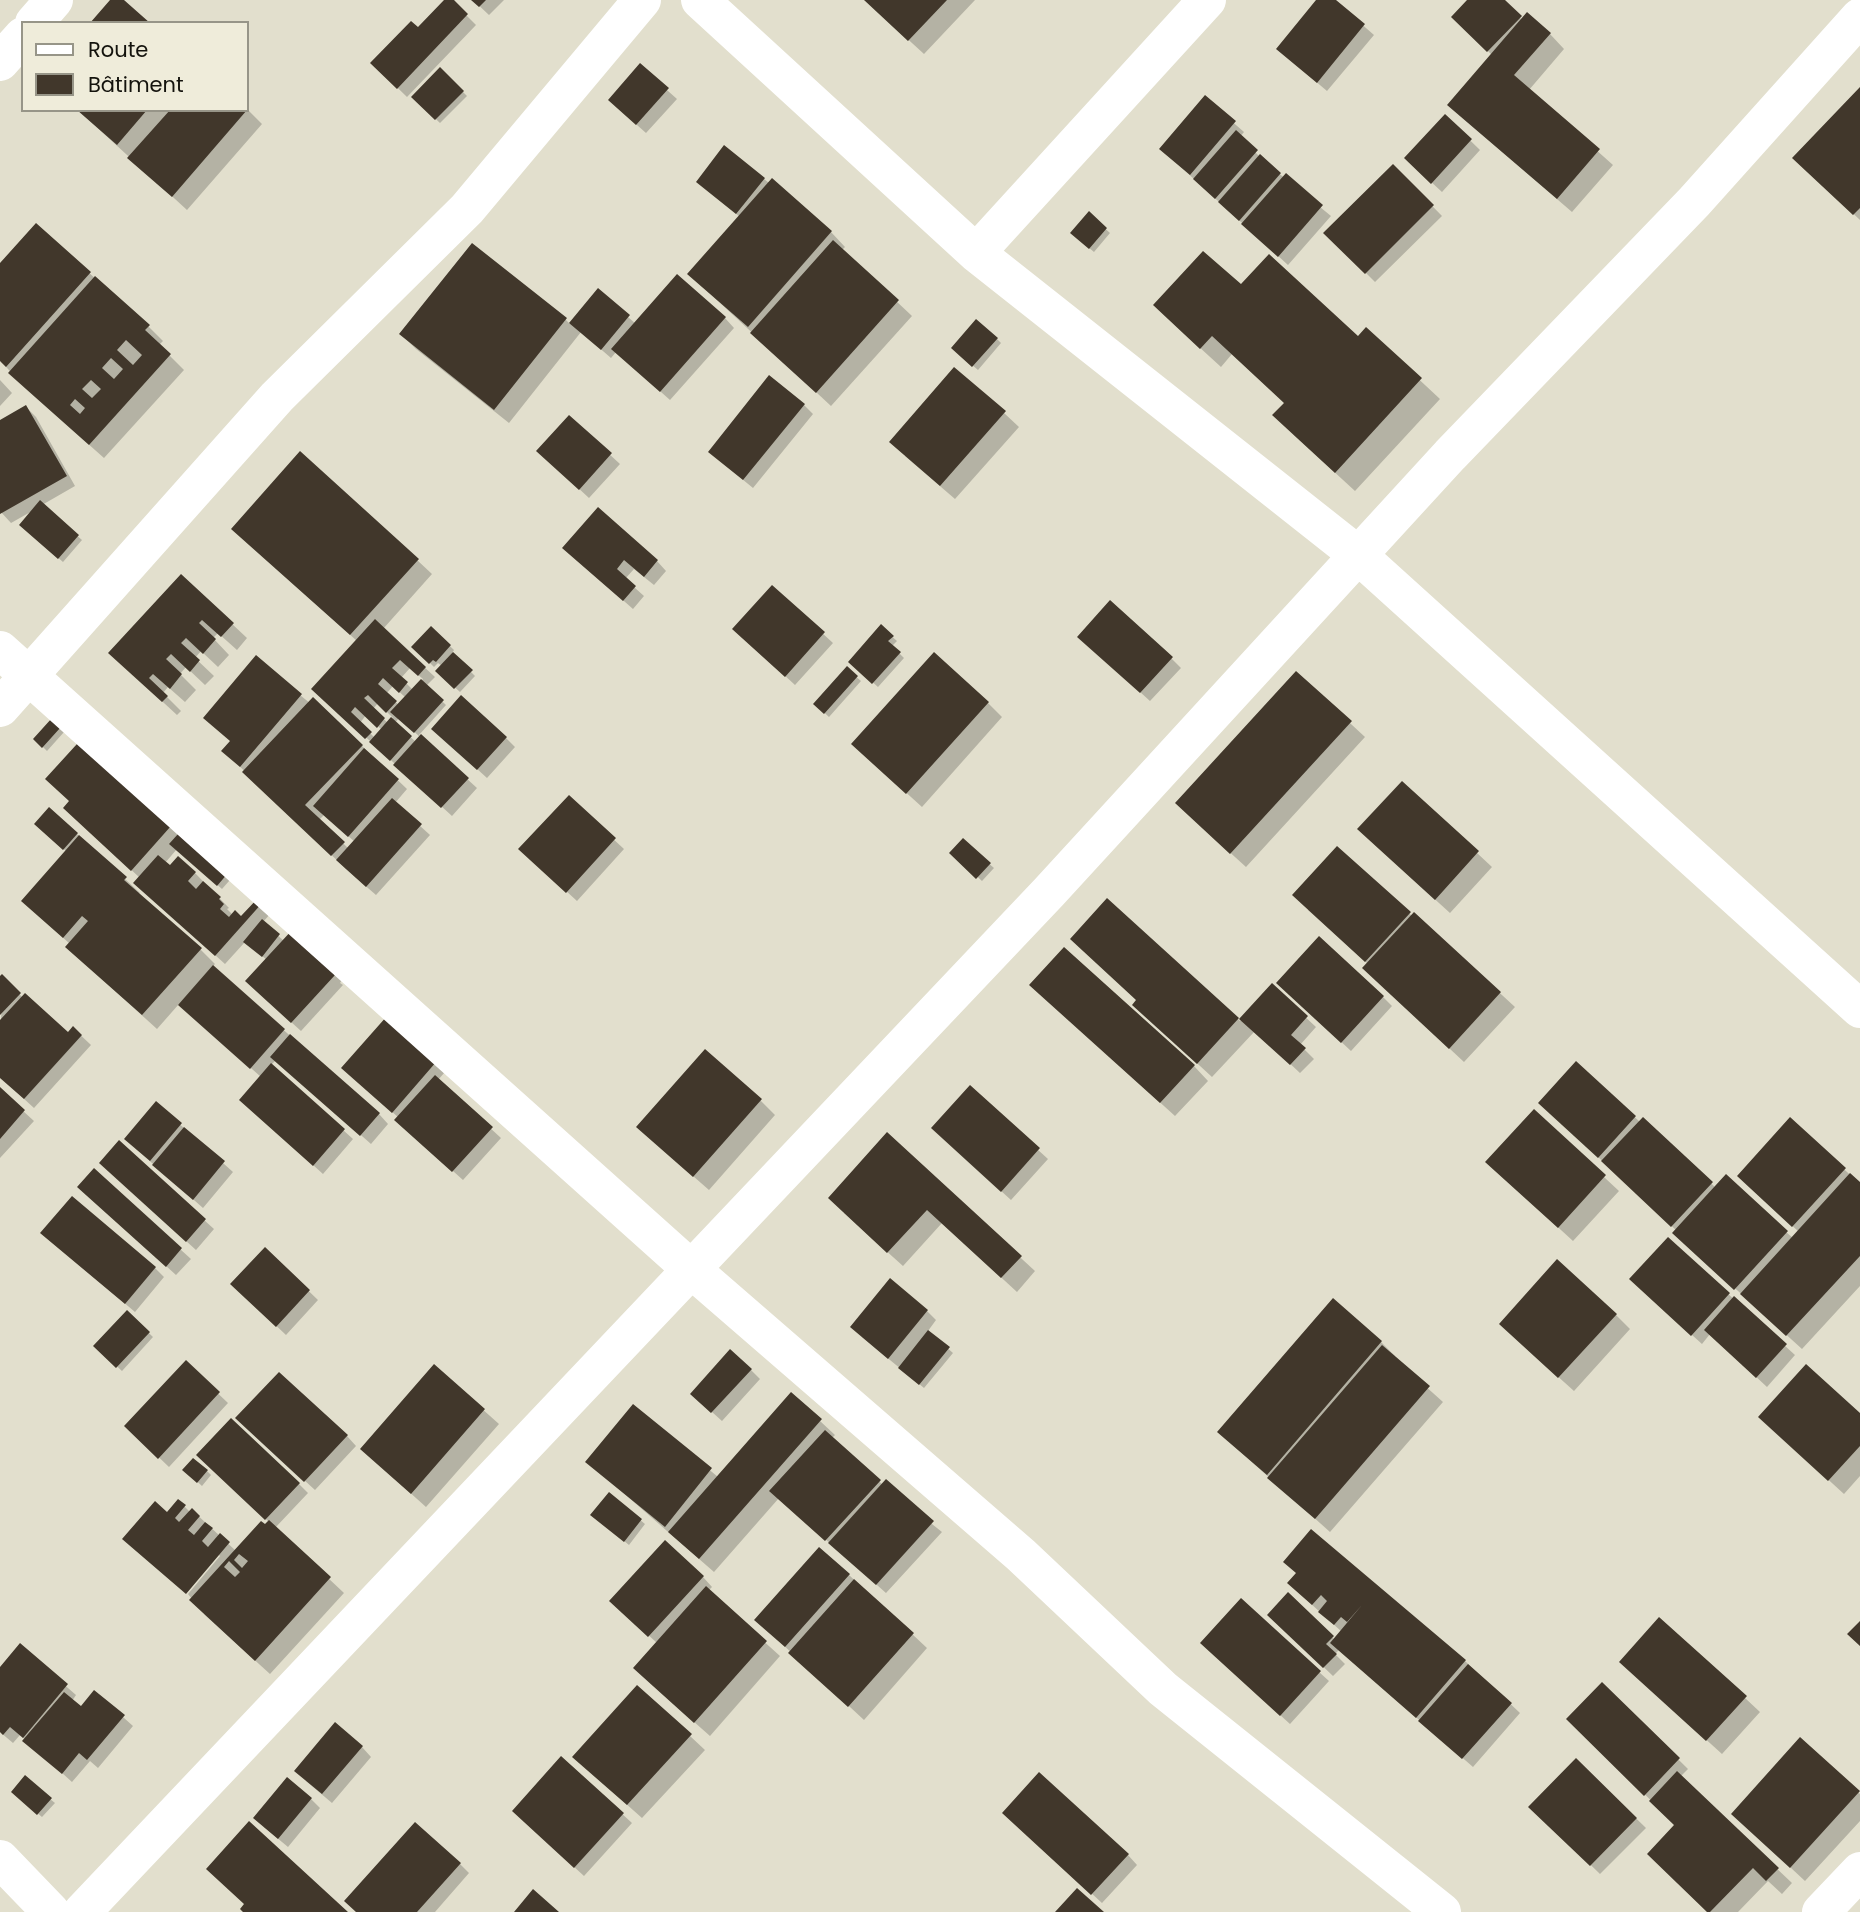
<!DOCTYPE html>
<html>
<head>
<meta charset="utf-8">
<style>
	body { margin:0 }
	#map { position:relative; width:1860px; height:1912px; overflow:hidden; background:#e2dfcd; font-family:Poppins,sans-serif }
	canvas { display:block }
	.legend { position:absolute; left:21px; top:21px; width:228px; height:91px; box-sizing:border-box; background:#efecda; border:2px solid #979588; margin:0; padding:9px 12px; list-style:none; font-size:21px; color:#14130d }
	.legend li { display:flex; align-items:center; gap:14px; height:35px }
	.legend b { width:35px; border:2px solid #979588 }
</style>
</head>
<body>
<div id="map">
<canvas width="1860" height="1912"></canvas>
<ul class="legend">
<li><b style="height:9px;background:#fff"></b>Route</li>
<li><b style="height:19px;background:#41372b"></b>Bâtiment</li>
</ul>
</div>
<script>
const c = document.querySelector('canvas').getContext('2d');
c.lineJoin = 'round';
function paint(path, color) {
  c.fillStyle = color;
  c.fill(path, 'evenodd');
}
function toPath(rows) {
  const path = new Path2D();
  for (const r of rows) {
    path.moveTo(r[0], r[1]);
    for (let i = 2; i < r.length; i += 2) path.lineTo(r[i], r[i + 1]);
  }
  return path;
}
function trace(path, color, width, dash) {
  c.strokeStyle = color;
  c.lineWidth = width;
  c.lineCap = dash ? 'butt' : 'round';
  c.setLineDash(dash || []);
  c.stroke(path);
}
paint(toPath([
	[446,0,451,0,476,25,407,97,372,63,418,29],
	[473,0,504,0,489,15],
	[865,0,975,0,924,54],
	[1318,0,1334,0,1374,35,1327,91,1288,58],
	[1469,0,1502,0,1522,20,1550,34,1564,49,1529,90,1613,165,1572,212,1464,119,1492,55,1453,17],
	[640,66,677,99,646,133,619,109],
	[440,69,467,96,440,123,413,97],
	[1860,89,1860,220,1809,172],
	[1205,98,1244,132,1240,137,1265,162,1331,216,1288,265,1171,158],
	[247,109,262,124,187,210,78,110],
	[1445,116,1480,150,1442,192,1415,167],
	[1393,166,1442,216,1375,282,1326,233],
	[764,179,831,232,845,247,842,250,912,316,831,406,704,288,740,217,708,191],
	[1089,214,1110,233,1094,252,1076,237],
	[36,225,148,326,163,341,159,345,184,370,104,458,24,387,0,360,0,266],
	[1241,287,1358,339,1366,330,1440,399,1355,491,1293,434,1285,403,1232,354,1221,367,1174,324],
	[598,291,636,324,725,318,734,328,670,400,616,352,611,358,581,332,509,423,416,349,401,334,565,319,570,324],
	[997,339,1001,343,978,370,957,352],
	[0,380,12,393,0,406],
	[804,405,813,414,753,488,720,461],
	[26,407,36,417,75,486,42,505,82,540,63,562,21,525,34,510,11,523,0,511,0,422],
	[1004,413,1019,427,955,499,905,456],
	[569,417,620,464,589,498,548,460],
	[248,543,417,560,432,574,383,629,435,677,426,686,446,705,419,735,477,788,452,816,323,698,357,641],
	[410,668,423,679,413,690,401,678],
	[393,686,406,698,399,705,386,694],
	[378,703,393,718,388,723,373,709],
	[366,715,382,730,375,738,360,723],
	[399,718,420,737,416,742,395,723],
	[574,557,657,561,666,571,654,585,634,569,625,579,644,596,633,609],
	[181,576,247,638,237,650,218,633,213,638,229,655,218,667,201,651,195,658,214,676,205,685,186,667,180,674,196,690,185,702,168,687,163,693,181,711,177,715,125,667],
	[772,587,833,643,795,685,744,638],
	[881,627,897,641,892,646,904,658,878,687,850,662],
	[431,628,454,650,452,653,475,676,460,692,437,671,442,666,438,663,434,667,414,647],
	[1089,646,1171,658,1181,668,1150,701],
	[847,669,861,681,829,717,815,704],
	[1296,673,1365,737,1246,867,1191,817],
	[300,695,362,746,407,789,395,803,430,835,376,895,346,869,233,760,232,742],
	[324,815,355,842,349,849,319,820],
	[988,703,1002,717,922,807,868,758],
	[73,722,47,751,35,739],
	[88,736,237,872,222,889,177,849,165,863,170,868,195,873,229,908,227,909,233,915,241,918,258,900,271,913,263,922,284,941,342,980,340,983,343,985,301,1031,257,991,267,960,245,942,225,964,145,892,140,878,80,822,71,802],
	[443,738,506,738,515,747,487,778],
	[1402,783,1492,867,1450,913,1374,844],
	[569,798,624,849,577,901,530,858],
	[36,824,77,834,125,879,140,893,138,894,200,949,215,964,212,967,379,1114,388,1124,371,1144,276,1060,271,1065,353,1139,323,1174,251,1109,261,1077,179,1004,157,1029,82,961,70,944,38,915,67,852],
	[963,841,994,868,982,881,952,853],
	[1337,848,1412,916,1414,914,1515,1007,1464,1062,1378,982,1368,964,1308,910],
	[1107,900,1240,1021,1272,986,1316,1027,1300,1045,1314,1059,1300,1073,1255,1031,1212,1077,1149,1019],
	[2,976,23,998,68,1035,74,1029,91,1045,34,1108,0,1077],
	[1288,992,1383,997,1392,1006,1351,1051],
	[1046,999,1194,1066,1208,1081,1175,1116],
	[387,1018,451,1065,438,1080,501,1138,463,1180,406,1129,399,1118,353,1077],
	[1576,1063,1640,1122,1643,1119,1716,1188,1786,1232,1793,1238,1799,1232,1749,1186,1791,1120,1860,1184,1860,1286,1802,1349,1684,1242,1677,1231,1550,1112],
	[970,1088,1048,1159,1011,1200,942,1137],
	[0,1090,34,1121,0,1158],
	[760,1100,775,1115,709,1190,653,1141],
	[156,1103,233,1172,203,1208,135,1148],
	[1534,1112,1619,1191,1573,1241,1502,1176],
	[887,1135,1035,1271,1017,1292,942,1223,903,1266,844,1213],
	[119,1143,214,1229,196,1250,110,1172],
	[94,1171,191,1259,176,1275,89,1196],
	[1668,1239,1795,1355,1767,1387,1710,1334,1702,1344,1641,1289],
	[52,1242,155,1268,164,1277,135,1312],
	[265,1249,318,1300,286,1335,232,1284],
	[927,1311,936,1320,928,1331,953,1353,924,1388,862,1337],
	[127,1312,153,1337,122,1371,95,1346],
	[1616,1315,1630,1329,1574,1391,1515,1338],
	[1381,1342,1395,1356,1394,1358,1443,1402,1330,1532,1234,1446],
	[186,1363,228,1403,169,1467,126,1426],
	[434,1366,499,1424,426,1507,377,1463],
	[751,1370,760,1379,722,1421,702,1403],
	[633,1406,718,1477,820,1421,835,1435,832,1438,883,1485,942,1532,886,1593,779,1498,714,1572,588,1462],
	[1860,1415,1860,1476,1844,1494,1775,1431],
	[247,1428,347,1436,356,1446,315,1490],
	[208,1465,299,1484,308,1493,275,1528,344,1593,270,1674,205,1615,188,1594,220,1556,218,1554,185,1592,167,1514,184,1506,190,1512,192,1510,236,1551,269,1522],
	[207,1471,211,1475,202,1486,189,1474],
	[609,1494,645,1524,629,1545,597,1519],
	[849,1575,927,1648,864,1720,766,1629],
	[703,1577,712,1587,708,1591,780,1656,710,1736,650,1683,657,1643,621,1610],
	[1380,1588,1465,1661,1520,1713,1473,1767,1339,1650,1335,1654,1345,1664,1333,1676,1269,1615,1288,1595,1335,1640,1342,1632,1299,1593],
	[20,1646,76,1695,72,1701,81,1709,95,1692,133,1726,98,1768,90,1761,72,1782,20,1735,13,1743,0,1732,0,1669],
	[1211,1652,1319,1672,1329,1681,1290,1724],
	[1636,1676,1745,1698,1760,1712,1722,1754],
	[1602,1684,1688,1769,1680,1777,1792,1883,1782,1894,1768,1881,1738,1912,1709,1912,1676,1825,1568,1719],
	[690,1736,705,1750,642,1818,589,1771],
	[1801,1740,1860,1794,1860,1821,1805,1881,1748,1828],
	[362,1747,371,1757,332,1803,306,1781],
	[561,1758,632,1823,584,1876,523,1820],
	[1576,1760,1646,1828,1600,1874,1531,1807],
	[17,1796,50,1799,55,1803,42,1817],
	[311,1799,320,1808,288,1847,264,1827],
	[1014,1822,1128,1855,1137,1865,1102,1903],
	[460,1864,469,1873,435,1912,358,1912]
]), '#0003');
paint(toPath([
	[110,0,124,0,150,23,90,23],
	[444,0,454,0,468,14,397,89,370,63,411,21,418,27],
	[471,0,486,0,479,7],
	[864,0,947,0,908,41],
	[1316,0,1336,0,1365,24,1317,83,1276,49],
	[1467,0,1505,0,1522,16,1487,52,1451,17],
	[1527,12,1551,33,1514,75,1600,149,1557,199,1447,105],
	[640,63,669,88,636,125,608,100],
	[440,67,464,91,435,120,411,97],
	[1860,87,1860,208,1853,215,1792,158],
	[1205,95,1236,121,1190,175,1159,149],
	[77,110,147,110,117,145],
	[170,110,247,110,172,197,127,158],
	[1445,114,1472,139,1431,184,1404,158],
	[1236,130,1258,150,1215,199,1193,179],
	[724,145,765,178,736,214,696,182],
	[1260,154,1281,173,1239,221,1218,202],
	[1393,164,1434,205,1365,274,1323,233],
	[1286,173,1323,205,1278,257,1241,224],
	[772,178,832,231,748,327,687,274],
	[1089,211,1107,228,1089,249,1070,233],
	[36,223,91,272,6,367,0,361,0,263],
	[833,240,899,300,816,393,750,333],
	[472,243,567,318,494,410,399,334],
	[1203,251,1241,284,1269,254,1358,336,1366,327,1422,378,1335,473,1272,415,1284,403,1212,336,1200,349,1153,305],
	[677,274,726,317,660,392,611,349],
	[95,276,150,325,145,330,171,354,89,445,8,373],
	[126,340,142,355,133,365,117,350],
	[111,358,123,369,114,379,102,368],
	[91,380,101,389,92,398,82,389],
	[75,399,85,408,80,414,70,405],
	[598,288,630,315,601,350,569,323],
	[976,319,998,338,972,367,951,348],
	[954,367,1006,411,940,486,889,442],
	[769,375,805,404,743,480,708,452],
	[26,405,67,476,0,514,0,420],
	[569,415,612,453,579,490,536,451],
	[300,451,419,559,350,635,231,529],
	[40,500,79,535,58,559,19,525],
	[598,507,658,560,644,577,624,560,617,569,636,586,623,601,562,548],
	[181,574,234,623,221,637,202,620,199,623,216,639,203,654,186,638,181,643,200,660,190,672,171,654,166,659,182,674,170,689,153,674,149,678,168,696,162,702,108,653],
	[772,585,825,632,785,677,732,629],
	[1110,600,1173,657,1140,693,1077,637],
	[375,619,426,667,418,676,400,660,392,668,408,682,399,693,383,678,378,684,397,701,386,713,368,695,364,698,385,718,377,728,355,707,351,712,372,732,365,739,311,689],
	[881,624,894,636,888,641,901,652,872,684,848,662],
	[431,626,451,645,436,662,433,660,429,664,411,647],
	[453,652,473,670,454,689,435,671],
	[934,652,989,702,906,794,851,744],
	[256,655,302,694,240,767,221,751,230,741,203,718],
	[847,666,858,676,824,714,813,704],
	[1296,671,1352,721,1230,854,1175,803],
	[421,679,444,700,414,733,390,712],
	[461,695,507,737,477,770,431,729],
	[313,697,363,745,305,805,345,842,331,856,242,772],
	[61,708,70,717,42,748,33,739],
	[391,717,412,736,390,761,369,742],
	[87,733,179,817,131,871,63,808,69,801,45,779],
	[421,734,469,778,441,808,393,765],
	[364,748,399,779,348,837,313,806],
	[1402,781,1479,851,1435,900,1357,829],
	[569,795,616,838,566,893,518,849],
	[392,798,422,824,366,887,336,860],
	[49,807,78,833,63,850,34,824],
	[187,824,234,866,217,886,169,844],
	[79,835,127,877,124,880,202,948,142,1015,65,947,88,921,82,916,63,938,21,901],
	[963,838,991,863,976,879,949,853],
	[1337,846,1411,912,1365,962,1292,895],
	[158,855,170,865,178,856,196,872,188,881,196,889,203,881,221,897,219,899,224,904,220,909,229,917,235,910,241,916,258,898,263,902,215,956,133,883],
	[1107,898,1239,1018,1197,1064,1132,1005,1136,1000,1070,939],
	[1414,912,1501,992,1449,1049,1362,968],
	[262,919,280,934,262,957,243,942],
	[293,929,335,975,291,1023,245,981],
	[1319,936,1384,996,1341,1043,1276,983],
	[1064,947,1195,1065,1160,1103,1029,985],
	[213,965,285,1029,250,1069,178,1005],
	[2,974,21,993,0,1015,0,976],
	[1272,983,1308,1016,1291,1035,1306,1048,1290,1065,1239,1019],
	[25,993,68,1032,73,1026,82,1035,24,1099,0,1078,0,1020],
	[387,1016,443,1054,392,1113,341,1068],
	[290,1034,380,1113,360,1136,270,1057],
	[705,1049,762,1099,693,1177,636,1127],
	[1576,1061,1636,1116,1598,1158,1538,1103],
	[271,1063,345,1129,313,1166,239,1100],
	[435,1075,493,1127,452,1172,394,1120],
	[970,1085,1040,1148,1001,1192,931,1128],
	[0,1087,25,1110,0,1139],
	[156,1101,182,1123,150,1161,124,1139],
	[1534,1109,1606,1175,1558,1228,1485,1162],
	[1643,1117,1713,1182,1671,1227,1601,1161],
	[1790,1117,1846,1168,1792,1227,1737,1176],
	[184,1127,225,1161,193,1200,152,1165],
	[887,1132,1022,1256,1001,1278,927,1210,887,1253,828,1198],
	[119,1140,206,1219,186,1242,99,1163],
	[94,1168,182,1248,166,1267,77,1187],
	[1850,1173,1860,1182,1860,1256,1786,1336,1740,1294],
	[1726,1174,1788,1231,1734,1290,1672,1233],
	[72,1196,156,1267,125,1304,40,1233],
	[1668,1237,1730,1293,1691,1336,1629,1279],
	[265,1247,310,1290,276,1327,230,1284],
	[1557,1259,1617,1314,1558,1378,1499,1324],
	[890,1278,928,1310,888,1359,850,1327],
	[1734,1296,1787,1344,1756,1378,1704,1330],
	[1333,1298,1382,1341,1267,1475,1217,1432],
	[127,1310,150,1332,116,1368,93,1346],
	[928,1330,950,1347,919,1385,898,1368],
	[1382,1345,1430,1386,1315,1519,1267,1478],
	[730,1349,752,1369,711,1413,690,1394],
	[186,1360,220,1392,158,1459,124,1426],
	[434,1364,485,1409,411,1494,360,1449],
	[1806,1364,1860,1413,1860,1446,1828,1481,1758,1417],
	[279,1372,348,1435,304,1482,235,1418],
	[791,1392,822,1419,699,1559,668,1532],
	[633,1404,712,1468,665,1527,585,1462],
	[231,1418,300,1483,265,1520,196,1455],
	[825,1430,881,1480,825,1541,769,1491],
	[193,1458,208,1470,197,1483,182,1470],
	[886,1479,934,1521,876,1585,828,1543],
	[609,1492,642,1519,624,1542,590,1515],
	[178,1499,186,1505,175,1518,179,1522,192,1508,200,1516,188,1530,194,1535,205,1522,213,1528,202,1541,208,1547,220,1533,230,1542,186,1594,122,1539,155,1501,167,1512],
	[269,1520,331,1577,255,1661,189,1600,261,1521,265,1524],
	[239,1554,248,1561,242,1568,234,1560],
	[229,1561,240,1572,235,1577,224,1567],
	[1311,1529,1466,1660,1416,1718,1330,1643,1362,1605,1347,1622,1341,1617,1334,1625,1318,1612,1327,1601,1321,1595,1312,1605,1287,1583,1296,1573,1283,1562],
	[665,1540,704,1576,648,1637,609,1601],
	[819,1547,850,1574,785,1647,754,1620],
	[854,1579,914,1633,848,1707,788,1653],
	[706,1586,767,1641,694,1723,633,1668],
	[1288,1592,1334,1636,1326,1644,1337,1654,1323,1668,1267,1615],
	[1241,1598,1321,1671,1280,1716,1200,1643],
	[1659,1617,1747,1696,1706,1741,1619,1662],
	[1860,1621,1860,1646,1847,1634],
	[20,1643,68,1684,23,1738,10,1727,3,1735,0,1732,0,1667],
	[1468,1664,1512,1703,1462,1759,1418,1721],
	[1602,1682,1680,1758,1644,1796,1566,1719],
	[637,1685,692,1734,627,1805,572,1757],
	[94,1690,125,1715,87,1760,79,1753,62,1774,22,1741,64,1692,81,1706],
	[335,1722,363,1746,322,1794,294,1771],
	[1800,1737,1860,1791,1790,1868,1731,1814],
	[561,1756,624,1813,574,1868,512,1811],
	[1576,1758,1637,1818,1590,1866,1528,1807],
	[1677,1771,1779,1868,1766,1881,1753,1868,1710,1912,1707,1912,1647,1854,1674,1825,1649,1801],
	[1039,1772,1129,1854,1091,1895,1002,1813],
	[25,1775,52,1798,37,1815,11,1792],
	[287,1777,312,1798,278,1839,253,1818],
	[249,1821,348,1912,243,1912,240,1909,244,1904,206,1869],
	[415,1822,461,1863,417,1912,356,1912,344,1901],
	[1077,1888,1104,1912,1055,1912],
	[533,1889,559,1912,514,1912]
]), '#41372b');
trace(toPath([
	[700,0,976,253,1358,555,1860,1009],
	[34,23,54,0],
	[0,62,23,36],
	[976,253,1207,0],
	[0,650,691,1269,1021,1555,1163,1689,1442,1912],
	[0,708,277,397,467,209,642,0],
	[0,1859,51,1912],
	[82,1912,1049,892,1450,455,1694,202,1860,17],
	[1821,1912,1860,1871]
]), '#fff', 38);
</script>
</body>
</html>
